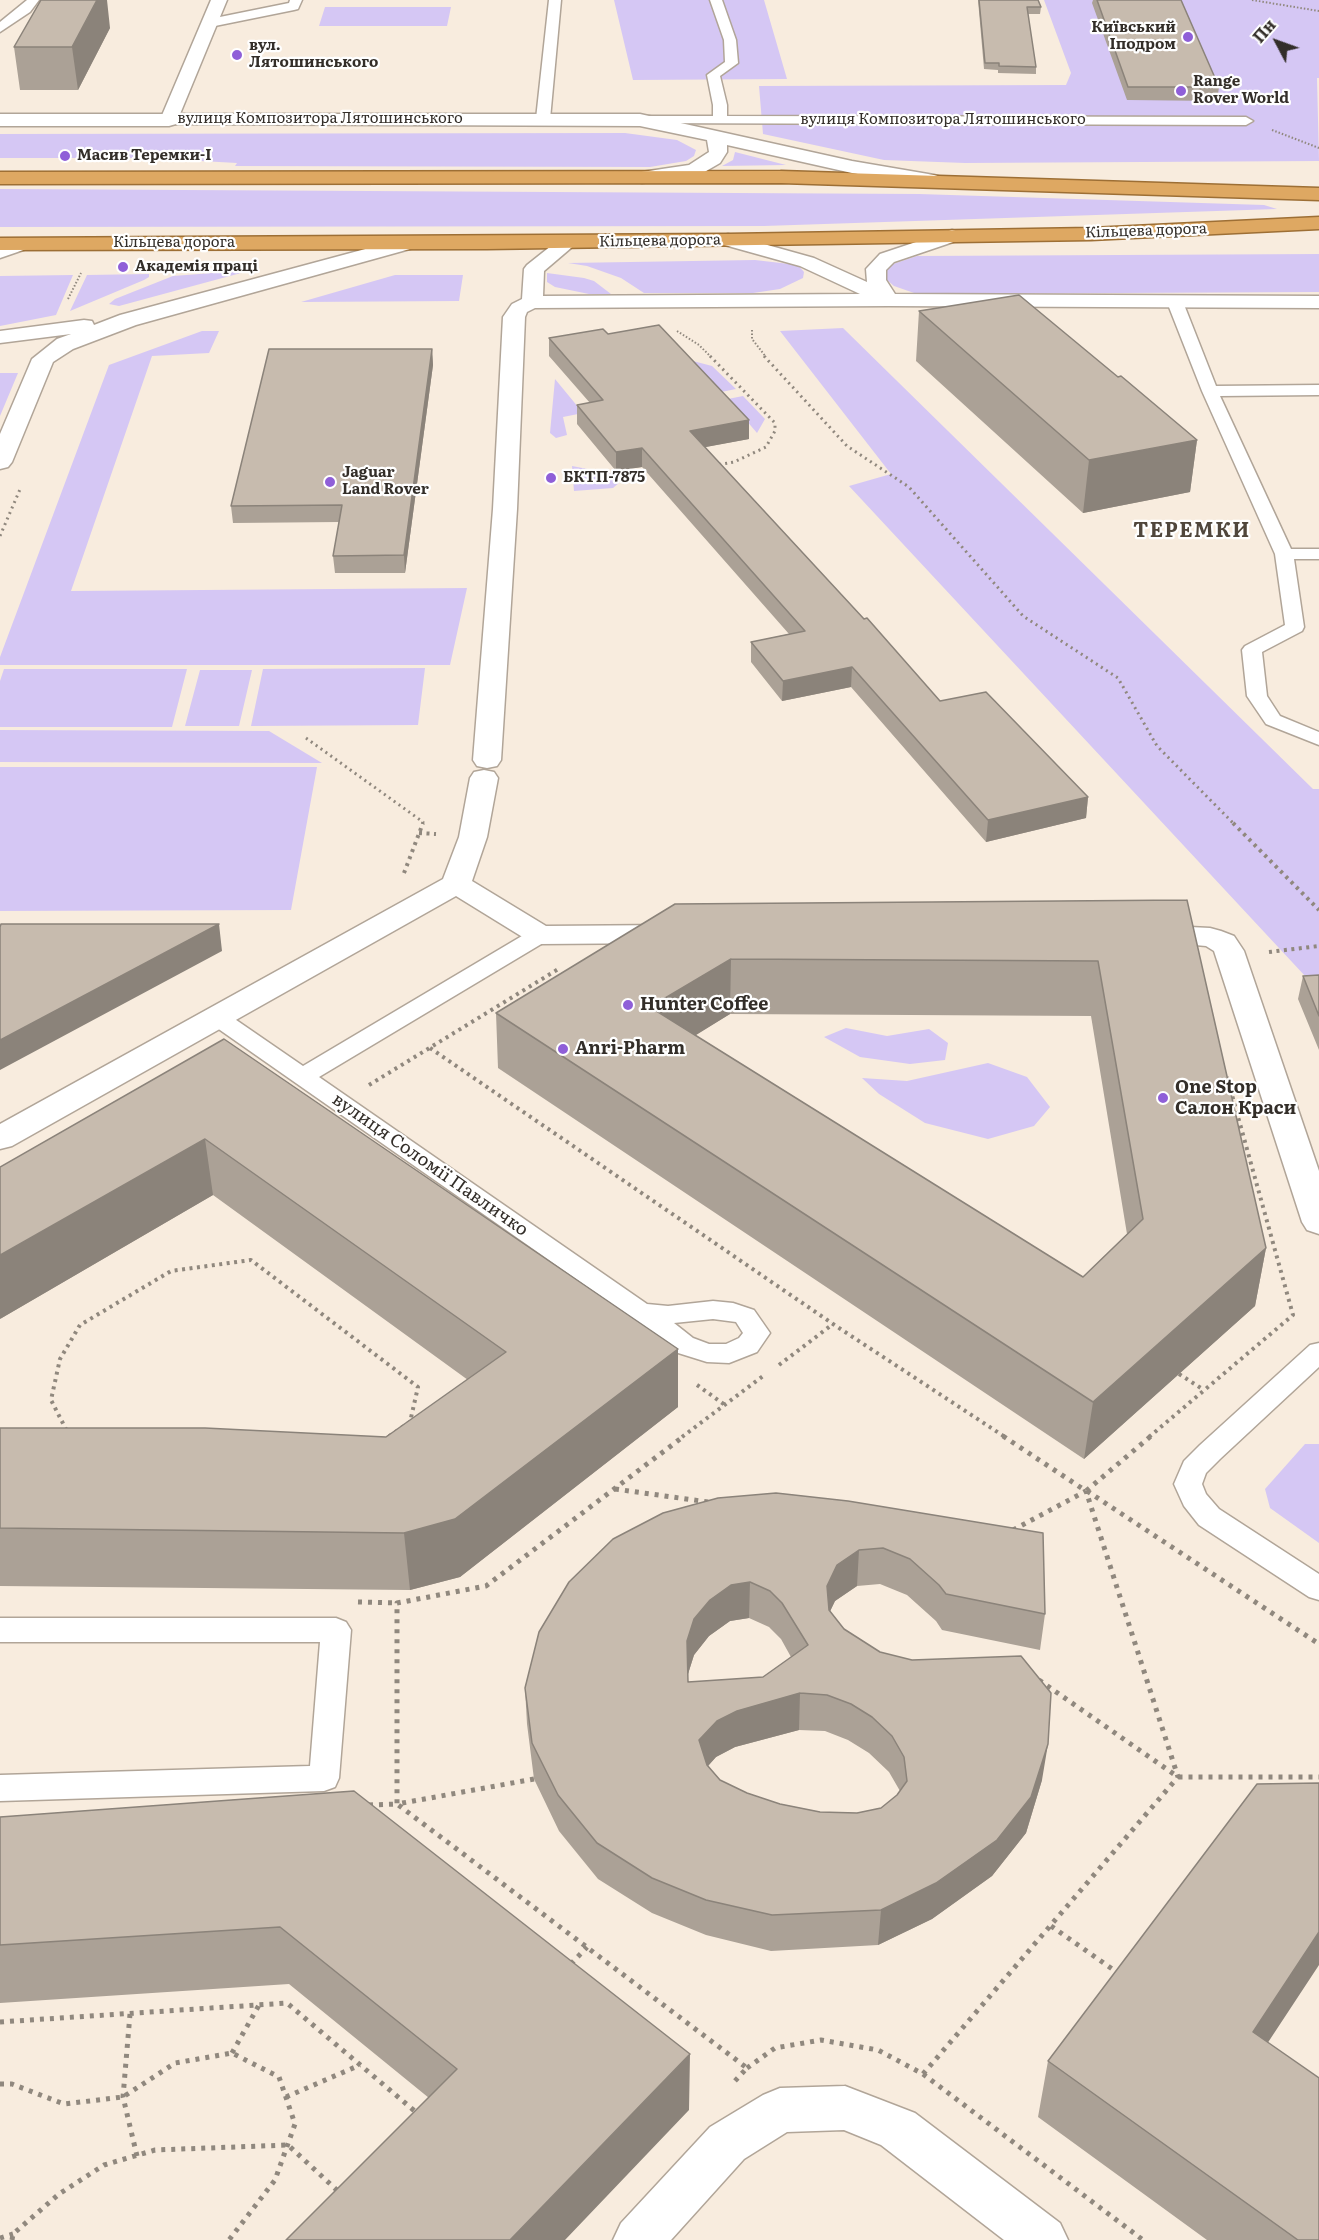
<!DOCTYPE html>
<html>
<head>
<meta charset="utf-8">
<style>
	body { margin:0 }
	#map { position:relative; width:1319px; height:2240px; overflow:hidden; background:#f8ecde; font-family:Literata,serif }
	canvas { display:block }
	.north { position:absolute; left:1247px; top:12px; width:60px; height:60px; -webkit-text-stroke:4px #fff; paint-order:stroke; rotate:311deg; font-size:16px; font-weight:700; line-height:24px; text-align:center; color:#332e29 }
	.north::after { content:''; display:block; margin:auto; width:21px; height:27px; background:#332e29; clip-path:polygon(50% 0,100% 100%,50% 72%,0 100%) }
</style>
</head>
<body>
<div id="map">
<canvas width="1319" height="2240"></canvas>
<div class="north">Пн</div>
</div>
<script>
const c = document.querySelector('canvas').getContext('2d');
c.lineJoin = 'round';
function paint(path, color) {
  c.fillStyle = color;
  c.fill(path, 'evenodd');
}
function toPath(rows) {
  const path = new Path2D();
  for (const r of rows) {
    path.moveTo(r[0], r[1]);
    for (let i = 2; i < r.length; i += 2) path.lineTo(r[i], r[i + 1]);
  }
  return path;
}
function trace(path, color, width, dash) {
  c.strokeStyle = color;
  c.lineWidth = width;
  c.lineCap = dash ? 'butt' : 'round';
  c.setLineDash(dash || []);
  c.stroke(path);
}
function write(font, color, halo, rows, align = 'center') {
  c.font = font + ' Literata,serif';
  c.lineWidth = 4.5;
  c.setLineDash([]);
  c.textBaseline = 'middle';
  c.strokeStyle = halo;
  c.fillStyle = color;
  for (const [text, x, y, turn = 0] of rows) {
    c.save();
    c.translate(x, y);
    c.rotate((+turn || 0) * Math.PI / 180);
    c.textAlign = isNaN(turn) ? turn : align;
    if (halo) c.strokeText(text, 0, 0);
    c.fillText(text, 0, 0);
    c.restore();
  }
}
paint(toPath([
	[614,0,764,0,787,79,633,80],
	[1044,0,1319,0,1319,78,1317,78,1319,161,965,163,884,160,763,134,759,86,1066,85,1071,73],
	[325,7,451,7,447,26,319,26],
	[625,133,677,140,696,150,694,156,686,161,650,167,235,166,237,163,147,158,0,158,0,134],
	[735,152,786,165,722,166,733,160],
	[0,189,919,194,1264,205,1277,209,764,226,0,227],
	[1319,254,1319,292,917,294,894,286,887,280,885,274,890,265,917,256],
	[755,260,798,265,804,272,803,278,780,289,753,293,644,293,621,278,587,266,568,263],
	[252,270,119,306,109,304,115,299,173,276],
	[547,273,584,278,594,281,611,294,589,294,555,287,547,282],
	[149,274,149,277,144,280,70,311,87,275],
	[73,275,56,315,0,326,0,276],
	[395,275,463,275,459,301,301,302],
	[843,328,1313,789,1319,789,1319,991,849,486,891,474,780,331],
	[202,331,219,331,209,353,152,356,71,591,467,588,450,665,0,665,0,657,109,365],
	[693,361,712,366,736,389,721,392],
	[0,373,18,373,0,416],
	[555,379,583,413,563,417,567,435,556,438,550,433],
	[743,396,765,419,757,433,728,399],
	[572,466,613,474,619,483,613,488,574,491],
	[425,668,418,725,251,726,263,669],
	[4,669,187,669,172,727,0,727,0,681],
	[200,670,252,670,239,726,185,726],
	[0,730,269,731,322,763,0,762],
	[0,767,317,767,291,910,0,911],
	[846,1028,887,1036,929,1029,948,1043,945,1060,910,1064,860,1057,824,1037],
	[988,1063,1027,1077,1050,1107,1034,1126,988,1139,925,1123,879,1094,862,1078,907,1081],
	[1305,1444,1319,1444,1319,1543,1270,1508,1265,1489]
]), '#d5c7f4');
const service = toPath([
	[27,0,39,0,30,12,0,32,0,22,27,0],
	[290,0,302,0,298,9,294,10,210,27,204,23,210,19,289,3,290,0],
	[549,0,561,0,550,119,543,123,536,119,549,0],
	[710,0,722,0,736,40,738,63,720,76,727,105,727,116,1246,117,1253,121,1246,125,635,123,633,120,635,117,640,116,713,116,713,105,707,75,725,62,724,40,710,0],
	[27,240,32,241,34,244,32,247,0,258,0,249,27,240],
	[1175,297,1183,302,1216,386,1319,385,1319,395,1220,396,1291,549,1319,549,1319,559,1294,559,1304,627,1302,631,1262,652,1267,696,1280,716,1319,732,1319,745,1266,724,1247,696,1242,650,1245,646,1285,625,1275,554,1202,391,1167,302,1175,297],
	[540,928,548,930,551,935,548,940,319,1077,647,1304,668,1306,713,1301,733,1303,754,1310,770,1333,757,1352,729,1363,707,1362,675,1352,632,1318,210,1023,207,1018,210,1013,218,1011,226,1013,303,1066,532,930,540,928],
	[713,1319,736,1322,743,1333,739,1338,726,1344,709,1344,693,1338,674,1323,713,1319],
	[1319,1343,1319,1367,1220,1459,1206,1473,1202,1484,1206,1494,1219,1509,1319,1574,1319,1600,1309,1597,1199,1525,1184,1506,1174,1484,1184,1461,1200,1445,1310,1345,1319,1343],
	[0,1618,336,1618,346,1622,351,1630,339,1778,335,1787,324,1791,0,1801,0,1775,310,1766,320,1642,0,1642,0,1618]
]);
const minor = toPath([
	[0,114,169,114,176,116,178,120,176,124,169,126,0,126,0,114],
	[952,230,959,232,962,236,959,240,894,262,886,270,886,280,895,294,1319,296,1319,308,889,306,535,308,527,312,525,317,517,509,501,760,497,766,487,768,477,766,473,760,493,509,503,317,512,304,522,299,524,269,527,265,561,238,568,236,575,238,578,242,544,271,543,296,860,294,800,266,721,244,718,240,721,236,728,234,814,258,867,282,866,269,880,254,952,230],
	[410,237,417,239,420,243,417,247,136,325,73,349,53,362,12,462,8,467,0,469,0,434,32,359,57,339,71,334,0,343,0,331,84,320,92,321,94,325,120,315,410,237],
	[484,770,494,772,498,778,487,837,472,881,546,926,670,925,681,928,685,934,681,940,670,943,540,944,529,941,456,896,12,1146,0,1149,0,1124,443,879,459,837,470,778,474,772,484,770],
	[1150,925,1210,928,1221,931,1234,936,1244,951,1319,1171,1319,1234,1307,1230,1302,1222,1214,951,1206,946,1139,940,1135,934,1139,928,1150,925],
	[845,2086,915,2113,1060,2223,1068,2240,1004,2240,881,2145,844,2130,787,2132,744,2159,671,2240,613,2240,621,2223,710,2127,763,2095,780,2088,845,2086]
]);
const tertiary = toPath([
	[211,0,227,0,180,114,640,114,852,161,934,175,941,177,944,181,941,185,934,187,852,173,727,145,727,152,720,163,701,174,642,183,635,181,632,177,635,173,689,165,709,152,707,140,640,126,162,124,160,120,211,0]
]);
const trunk = toPath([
	[781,171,1319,188,1319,200,781,183,0,184,0,172,781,171],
	[1319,217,1319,229,1091,240,487,249,0,250,0,238,728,234,1091,228,1319,217]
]);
trace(service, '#b1a598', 3);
trace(minor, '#b1a598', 3);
trace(tertiary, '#b1a598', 3);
trace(trunk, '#9d6f35', 3);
trace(toPath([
	[1252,0,1319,11],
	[1272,130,1319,148],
	[68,299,81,273],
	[752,330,752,339,766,357],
	[677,331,699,345,711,357]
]), '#90887e', 2, [1.5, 2]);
trace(toPath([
	[710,356,775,423,775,431,766,447,734,462,717,465],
	[764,356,847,446,909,487,1023,616,1118,678,1157,746,1235,825],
	[0,536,21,487],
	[306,738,423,822,422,825]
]), '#90887e', 3, [2, 4]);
trace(toPath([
	[1233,823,1319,910],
	[419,833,436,834],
	[404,873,423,823],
	[1269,952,1319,946],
	[430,1048,833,1324,1005,1437],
	[369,1085,560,968],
	[779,1365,833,1324],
	[1179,1374,1204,1390],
	[697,1385,725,1405],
	[70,1437,51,1400,60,1359,80,1325,171,1271,251,1260,418,1387,410,1422,388,1437],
	[179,1437,219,1432,249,1437],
	[682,1437,763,1376],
	[1149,1437,1293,1315,1227,1077]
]), '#90887e', 4, [3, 4.5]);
trace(toPath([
	[69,1436,104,1453,154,1441,190,1436],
	[241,1436,323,1453,385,1440,391,1436],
	[1003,1436,1086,1491,1151,1436],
	[615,1489,708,1502],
	[1087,1491,1319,1644],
	[1013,1530,1086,1491],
	[358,1602,397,1603],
	[1039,1680,1178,1777,1319,1777],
	[534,1779,397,1804,397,1603,486,1586,684,1436],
	[369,1805,397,1804,747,2068,733,2083],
	[1051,1926,1118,1973],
	[571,1964,587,1947],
	[130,2014,123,2097,137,2156],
	[0,2022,287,2003,417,2113],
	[232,2053,259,2005],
	[747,2068,775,2048,821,2040,878,2050,923,2074,1178,1777,1086,1491],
	[923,2074,1143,2240],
	[0,2084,12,2084,64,2104,123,2097,175,2063,232,2053,279,2077,295,2124,275,2180,229,2240],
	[286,2097,360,2065],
	[0,2238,13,2234],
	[12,2240,13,2234,59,2194,104,2165,155,2150,288,2145,340,2193]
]), '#90887e', 5, [4, 6]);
paint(service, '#fff');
paint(minor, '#fff');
paint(tertiary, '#fff');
paint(trunk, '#dea862');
paint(toPath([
	[978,0,1038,0,1041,7,1040,14,1028,14,1036,67,1036,74,998,73,998,70,984,69],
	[1093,0,1181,0,1219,87,1217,101,1127,100,1092,3],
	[110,28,78,90,20,90,14,47],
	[919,311,1118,377,1197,440,1190,492,1083,513,916,361],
	[608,334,749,420,749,439,705,447,940,701,1088,797,1086,818,986,842,851,687,782,701,751,662,751,642,789,634,642,467,616,471,577,424,577,405,590,403,549,356,549,338],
	[432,349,433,365,405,573,335,573,333,556,339,522,233,523,231,506],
	[1187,900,1266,1248,1255,1306,1084,1459,498,1068,496,1013,675,904],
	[730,1014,1091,1016,1127,1234,1083,1277,695,1035],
	[1319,975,1319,1050,1298,999,1303,976],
	[224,1039,678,1349,678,1407,460,1577,410,1590,0,1586,0,1428,386,1437,468,1380,213,1195,0,1319],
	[776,1493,1045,1614,1040,1650,942,1630,936,1621,907,1595,880,1584,857,1586,835,1601,830,1611,844,1629,1042,1780,1026,1833,992,1876,932,1919,878,1945,771,1951,706,1935,652,1913,598,1879,559,1831,534,1779,527,1724,525,1688],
	[749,1618,769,1627,781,1639,791,1657,763,1677,688,1682,688,1674,694,1655,709,1636,730,1621],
	[799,1730,825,1731,848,1740,869,1753,889,1772,900,1791,897,1795,881,1808,857,1813,820,1812,780,1804,747,1793,720,1780,708,1766,716,1757,735,1747],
	[354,1791,689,2110,429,2098,289,1984,0,2003,0,1817],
	[1268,2043,1319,2240,1207,2240,1038,2117,1048,2061]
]), '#aba196');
paint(toPath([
	[97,0,107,0,110,28,78,90,72,47],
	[432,349,433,365,405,573,404,555],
	[749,420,749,439,690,450,690,431],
	[1197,440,1190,492,1083,513,1089,460],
	[642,448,642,467,616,471,616,452],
	[852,667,851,687,782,701,783,681],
	[1088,797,1086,818,986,842,988,820],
	[219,924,222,951,0,1070,0,1040],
	[731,959,730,1014,651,1063,650,1007],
	[205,1139,213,1195,0,1319,0,1255],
	[1266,1248,1255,1306,1084,1459,1093,1402],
	[678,1349,678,1407,460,1577,410,1590,404,1533],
	[859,1550,857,1586,835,1601,825,1622,827,1586,837,1565],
	[750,1582,749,1618,730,1621,709,1636,694,1655,687,1677,687,1641,694,1619,710,1600,731,1585],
	[800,1693,799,1730,735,1747,716,1757,699,1776,699,1740,717,1721,737,1711],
	[1048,1744,1042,1780,1026,1833,992,1876,932,1919,878,1945,881,1910],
	[1319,1932,1319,1965,1238,2088,1253,2032],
	[690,2054,689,2110,565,2240,510,2240]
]), '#8b837a');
const building = toPath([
	[41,0,97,0,72,47,14,47,41,0],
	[979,0,1038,0,1041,7,1027,7,1036,67,999,66,999,63,985,63,979,0],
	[1097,0,1181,0,1219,87,1128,87,1097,0],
	[1019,295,1118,377,1121,376,1197,440,1089,460,919,311,1019,295],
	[659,325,749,420,690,431,864,619,867,618,940,701,986,692,1088,797,988,820,852,667,783,681,751,642,805,631,642,448,616,452,577,405,603,400,549,338,603,329,608,334,659,325],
	[269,349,432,349,404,555,333,556,342,505,231,506,269,349],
	[1187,900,1266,1248,1093,1402,496,1013,675,904,1187,900],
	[731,959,1098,961,1143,1219,1083,1277,650,1007,731,959],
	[1,924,219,924,0,1040,0,927,1,924],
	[1319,975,1319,1016,1303,976,1319,975],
	[224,1039,678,1349,455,1519,404,1533,0,1528,0,1428,205,1428,386,1437,506,1352,205,1139,0,1255,0,1167,224,1039],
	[776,1493,848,1501,1043,1533,1045,1614,946,1594,939,1585,910,1559,883,1548,859,1550,837,1565,827,1586,829,1610,844,1629,880,1652,912,1660,1021,1656,1051,1693,1048,1744,1031,1797,997,1840,936,1883,881,1910,772,1915,706,1900,652,1878,597,1843,558,1795,532,1743,525,1688,539,1632,569,1582,613,1539,663,1513,718,1498,776,1493],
	[750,1582,770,1591,782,1603,808,1645,763,1677,688,1682,687,1641,694,1619,710,1600,731,1585,750,1582],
	[800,1693,827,1695,851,1704,872,1717,892,1736,904,1757,907,1781,897,1795,881,1808,857,1813,820,1812,780,1804,747,1793,720,1780,707,1765,699,1740,717,1721,737,1711,800,1693],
	[1319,1783,1319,1932,1253,2032,1319,2078,1319,2240,1298,2240,1048,2061,1257,1784,1319,1783],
	[354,1791,690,2054,510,2240,286,2240,457,2069,280,1927,0,1945,0,1817,354,1791]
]);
paint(building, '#c7bbae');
trace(building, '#8b837a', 1.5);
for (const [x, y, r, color] of [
	[1188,37,6,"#8f5fd8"],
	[237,55,6,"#8f5fd8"],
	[1181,91,6,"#8f5fd8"],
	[65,156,6,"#8f5fd8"],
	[123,267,6,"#8f5fd8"],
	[551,478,6,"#8f5fd8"],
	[330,482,6,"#8f5fd8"],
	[628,1005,6,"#8f5fd8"],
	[563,1049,6,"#8f5fd8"],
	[1163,1098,6,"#8f5fd8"]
]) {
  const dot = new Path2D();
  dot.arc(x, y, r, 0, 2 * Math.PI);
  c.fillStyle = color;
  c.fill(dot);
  trace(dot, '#fff', 2);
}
write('bold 15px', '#332e29', '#fff', [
	["Київський",1176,28,"right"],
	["Іподром",1176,45,"right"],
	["вул.",249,46],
	["Лятошинського",249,63],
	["Range",1193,82],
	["Rover World",1193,99],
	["Масив Теремки-I",77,156],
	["Академія праці",135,267],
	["Jaguar",342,473],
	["Land Rover",342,490],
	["БКТП-7875",563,478]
], 'left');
write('15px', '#332e29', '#fff', [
	["вулиця Композитора Лятошинського",320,119],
	["вулиця Композитора Лятошинського",943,120],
	["Кільцева дорога",1146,231,-2],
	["Кільцева дорога",660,241,-1],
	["Кільцева дорога",174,243]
]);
write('bold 18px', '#332e29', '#fff', [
	["Hunter Coffee",640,1005],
	["Anri-Pharm",575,1049],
	["One Stop",1175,1088],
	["Салон Краси",1175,1109]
], 'left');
write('18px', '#332e29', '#fff', [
	["вулиця Соломії Павличко",430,1165,35]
]);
c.letterSpacing = '1.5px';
write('bold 20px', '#50463b', '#fff', [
	["ТЕРЕМКИ",1192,531]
]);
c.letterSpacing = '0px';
</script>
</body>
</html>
